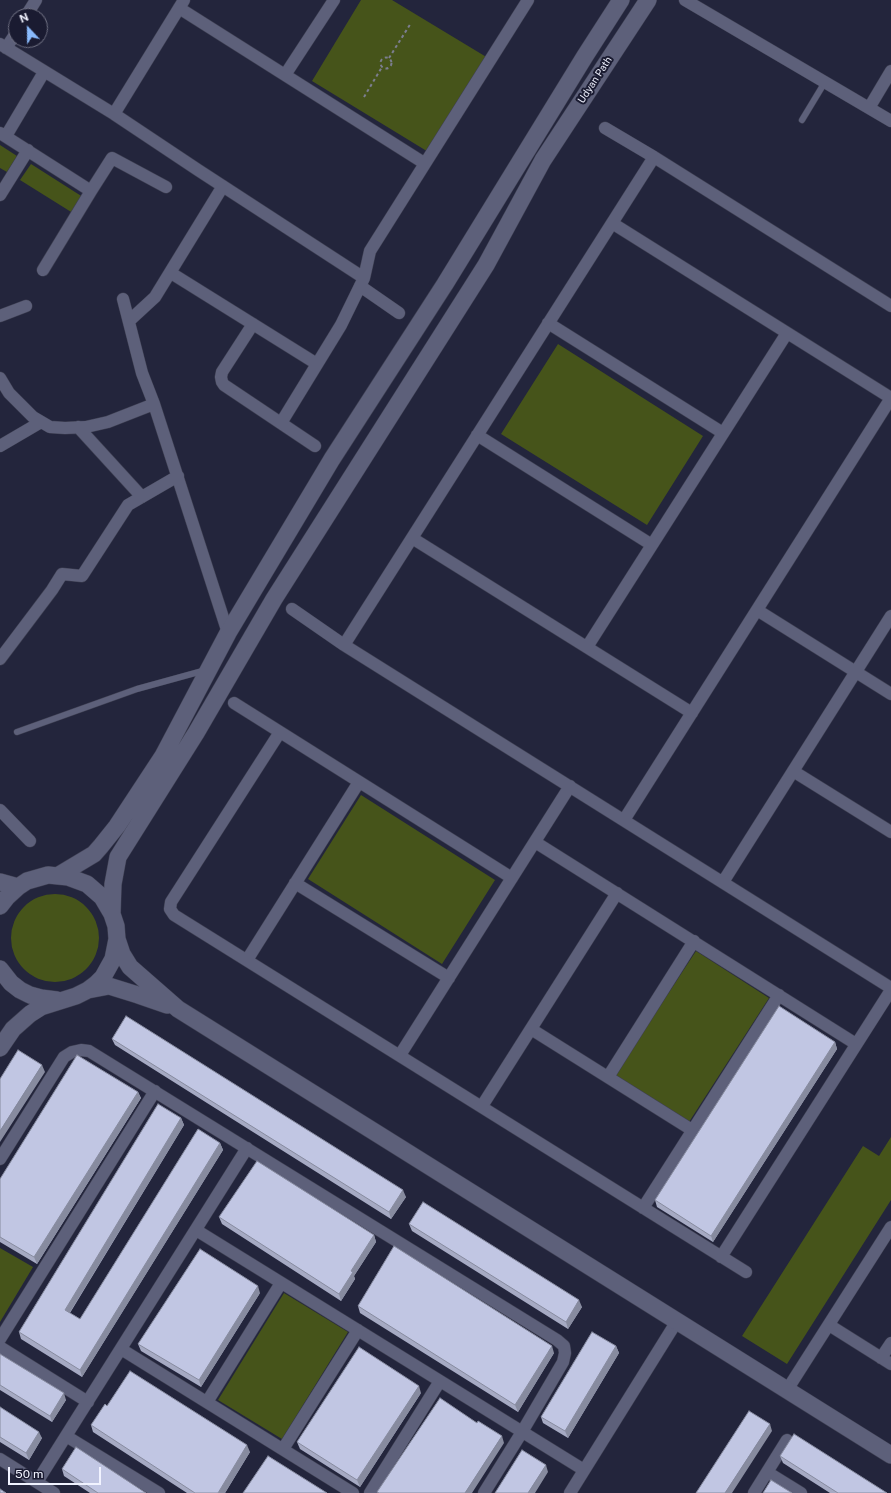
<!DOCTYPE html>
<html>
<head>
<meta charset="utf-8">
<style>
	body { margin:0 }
	#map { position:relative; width:891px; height:1493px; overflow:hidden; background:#23253c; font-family:"Public Sans",sans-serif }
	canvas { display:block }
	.north { position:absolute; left:8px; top:8px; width:40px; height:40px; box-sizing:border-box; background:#1a1b31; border:1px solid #707183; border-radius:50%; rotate:338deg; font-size:11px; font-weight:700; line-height:16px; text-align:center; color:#f1f3ff }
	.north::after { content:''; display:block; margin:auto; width:14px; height:18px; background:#89bafc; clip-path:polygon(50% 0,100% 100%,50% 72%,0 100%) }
	.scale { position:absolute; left:8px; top:1467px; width:93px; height:18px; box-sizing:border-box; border:2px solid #f1f3ff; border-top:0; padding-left:5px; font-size:12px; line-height:14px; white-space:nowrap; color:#f1f3ff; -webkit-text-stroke:3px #1a1b31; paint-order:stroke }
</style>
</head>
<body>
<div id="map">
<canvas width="891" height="1493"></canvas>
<div class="north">N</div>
<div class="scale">50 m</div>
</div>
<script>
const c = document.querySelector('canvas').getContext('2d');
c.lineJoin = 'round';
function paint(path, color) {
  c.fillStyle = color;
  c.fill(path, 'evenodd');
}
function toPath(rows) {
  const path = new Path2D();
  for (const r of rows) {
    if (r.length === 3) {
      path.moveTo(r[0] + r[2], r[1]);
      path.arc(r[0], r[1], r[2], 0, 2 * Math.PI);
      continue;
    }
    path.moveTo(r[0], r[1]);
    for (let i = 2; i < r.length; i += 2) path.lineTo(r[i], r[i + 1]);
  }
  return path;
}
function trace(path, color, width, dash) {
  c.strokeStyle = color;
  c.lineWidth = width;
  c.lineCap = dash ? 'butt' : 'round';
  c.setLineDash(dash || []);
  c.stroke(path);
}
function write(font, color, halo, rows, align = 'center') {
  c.font = font + ' "Public Sans",sans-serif';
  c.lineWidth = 4;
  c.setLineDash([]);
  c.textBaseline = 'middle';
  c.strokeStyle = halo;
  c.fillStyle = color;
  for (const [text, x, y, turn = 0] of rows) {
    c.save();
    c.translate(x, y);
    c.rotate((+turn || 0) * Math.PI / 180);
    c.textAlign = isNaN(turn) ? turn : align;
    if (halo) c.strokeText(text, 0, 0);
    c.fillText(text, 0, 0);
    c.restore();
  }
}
paint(toPath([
	[361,0,392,0,488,58,430,153,312,81],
	[0,145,17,156,7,172,0,168],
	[31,164,86,199,76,215,20,180],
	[558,344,703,436,647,525,501,434],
	[361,795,495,880,442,964,308,879],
	[55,938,44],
	[696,951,769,998,689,1122,615,1075],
	[891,1137,891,1200,787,1364,742,1336,863,1146,879,1156],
	[0,1248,33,1267,0,1322],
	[284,1293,348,1332,282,1439,218,1400]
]), '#46541a');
const service = toPath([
	[802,120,825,82],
	[17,732,137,689,206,670]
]);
const minor = toPath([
	[685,0,891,121],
	[179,8,424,163],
	[26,16,36,0],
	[0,44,114,114,198,170,364,278,341,325,281,423],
	[6,48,16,33],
	[285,75,334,0],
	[869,108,891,71],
	[114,114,184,0],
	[605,128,654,157,891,306],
	[0,133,91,191],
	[6,136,44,72],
	[0,195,28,150],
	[612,223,891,398],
	[43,270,91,191,112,158,166,187],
	[171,273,317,364],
	[364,278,370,251,528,0],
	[360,286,399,313],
	[123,299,142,373,154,404,228,633],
	[0,316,26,306],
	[129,321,155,297,223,186],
	[548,323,723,433],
	[253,324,222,372,221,377,222,382,224,385,315,446],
	[0,378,9,393,33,417,50,427,65,428,86,427,108,422,154,404],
	[78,427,142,497],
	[477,435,652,545],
	[0,446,41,422],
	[412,538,692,713],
	[292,609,344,645,891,988],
	[757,610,891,694],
	[344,645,654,157],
	[587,647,787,333],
	[0,659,52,590,62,574,82,576,128,505,178,476],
	[234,703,512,878],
	[280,732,171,902,170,909,174,915,746,1272],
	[793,771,891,832],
	[0,810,30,841],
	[624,820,891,398],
	[535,842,856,1044],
	[723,882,891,616],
	[295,883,449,978],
	[247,960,359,782],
	[531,1029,692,1130],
	[400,1055,570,786],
	[608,1077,694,941],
	[482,1106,617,893],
	[0,1159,64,1057,72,1052,81,1050,89,1051,557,1340,564,1346,565,1353,563,1362,522,1432,484,1493],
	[643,1208,779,995],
	[196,1230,584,1470],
	[721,1257,891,990],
	[829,1325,891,1364],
	[0,1339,155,1091],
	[0,1347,88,1402],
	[121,1349,353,1493],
	[881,1358,891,1343],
	[787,1390,891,1227],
	[207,1402,281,1283],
	[66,1436,159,1493],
	[283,1449,358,1330],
	[0,1459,54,1493],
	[767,1472,801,1493],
	[37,1482,247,1148],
	[370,1493,440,1381],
	[570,1493,677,1321],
	[754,1493,787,1440]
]);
const secondary = toPath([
	[59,875,94,854,101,846,117,826,163,756,228,633,332,459,445,284,585,56,621,0],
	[0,882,18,887],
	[0,906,7,897,18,887,27,881,48,875,68,877,87,884,102,897,112,914,116,926,117,939,113,959,103,977,96,984,88,990,76,996,41,1007,30,1014,13,1029,0,1048],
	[112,914,113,884,118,857,196,733,274,599,486,265,543,160,648,0],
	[117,939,122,954,130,967,178,1009,891,1455],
	[0,969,11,983,20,990,30,995,41,998,57,1000],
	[88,990,109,986,138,995,167,1005]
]);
trace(service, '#3f4053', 7);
trace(minor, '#3f4053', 13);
trace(secondary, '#3f4053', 18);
trace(toPath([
	[386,63,5.5],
	[389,58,411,23],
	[364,97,382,67]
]), '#7c7e90', 2, [3, 3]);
trace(service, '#5d607a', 6);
trace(minor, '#5d607a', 12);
trace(secondary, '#5d607a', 17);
paint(toPath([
	[112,1039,406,1197,391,1219,115,1045],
	[835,1042,837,1049,713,1242,657,1207,655,1200],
	[138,1092,141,1098,37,1264,0,1242,0,1179],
	[181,1118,184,1125,70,1313,80,1319,220,1143,223,1150,82,1377,21,1339,19,1332],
	[219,1217,374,1235,376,1242,354,1276,355,1279,341,1301,222,1224],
	[409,1224,582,1307,568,1329,412,1231],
	[260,1293,201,1387,141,1351,138,1344],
	[358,1306,554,1353,518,1412,360,1313],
	[616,1346,619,1353,568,1438,543,1423,541,1417],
	[0,1354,66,1400,52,1422,0,1390],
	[421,1393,360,1487,300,1449,297,1442],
	[107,1406,250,1452,225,1493,187,1493,93,1432,91,1425],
	[0,1407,42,1438,29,1460,0,1442],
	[780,1456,887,1493,830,1493,783,1463],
	[62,1469,146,1493,90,1493,64,1476]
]), '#a6aac3');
paint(toPath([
	[835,1042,837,1049,713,1242,711,1236],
	[42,1065,45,1072,0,1142,0,1131],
	[138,1092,141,1098,37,1264,34,1257],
	[181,1118,184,1125,67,1317,65,1310],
	[220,1143,223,1150,82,1377,80,1370],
	[403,1190,406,1197,391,1219,389,1212],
	[374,1235,376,1242,354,1276,355,1279,341,1301,339,1294,351,1271],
	[258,1286,260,1293,201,1387,199,1380],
	[579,1300,582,1307,568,1329,566,1322],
	[552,1346,554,1353,518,1412,515,1405],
	[616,1346,619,1353,568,1438,565,1431],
	[419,1386,421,1393,360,1487,357,1480],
	[64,1393,66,1400,52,1422,50,1416],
	[770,1424,772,1431,732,1493,725,1493],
	[39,1432,42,1438,29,1460,26,1453],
	[502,1436,504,1443,472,1493,465,1493],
	[247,1445,250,1452,225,1493,218,1493],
	[546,1465,548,1472,535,1493,528,1493]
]), '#878b9f');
const building = toPath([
	[779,1006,835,1042,711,1236,655,1200,779,1006],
	[126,1016,403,1190,389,1212,112,1039,126,1016],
	[18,1050,42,1065,0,1131,0,1079,18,1050],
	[77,1055,138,1092,34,1257,0,1237,0,1179,77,1055],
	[158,1104,181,1118,65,1310,80,1319,198,1129,220,1143,80,1370,19,1332,158,1104],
	[257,1161,374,1235,351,1271,353,1272,339,1294,219,1217,257,1161],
	[423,1202,579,1300,566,1322,409,1224,423,1202],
	[394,1246,552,1346,515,1405,358,1306,394,1246],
	[200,1249,258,1286,199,1380,138,1344,200,1249],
	[592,1332,616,1346,565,1431,541,1417,592,1332],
	[359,1347,419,1386,357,1480,297,1442,359,1347],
	[0,1354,64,1393,50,1416,0,1385,0,1354],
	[130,1371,247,1445,218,1493,195,1493,91,1425,105,1404,107,1406,130,1371],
	[440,1398,477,1423,478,1421,502,1436,465,1493,379,1493,377,1492,440,1398],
	[0,1407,39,1432,26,1453,0,1437,0,1407],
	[749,1411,770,1424,725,1493,696,1493,749,1411],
	[794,1434,887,1493,838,1493,780,1456,794,1434],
	[76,1447,146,1493,98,1493,62,1469,76,1447],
	[522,1450,546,1465,528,1493,495,1493,522,1450],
	[268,1456,327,1493,243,1493,268,1456],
	[771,1480,792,1493,763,1493,771,1480],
	[0,1489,6,1493,0,1493,0,1489]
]);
paint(building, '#c1c6e3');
trace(building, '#878b9f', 1);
write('10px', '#f1f3ff', '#1a1b31', [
	["Udyan Path",595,80,-57]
]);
</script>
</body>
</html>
